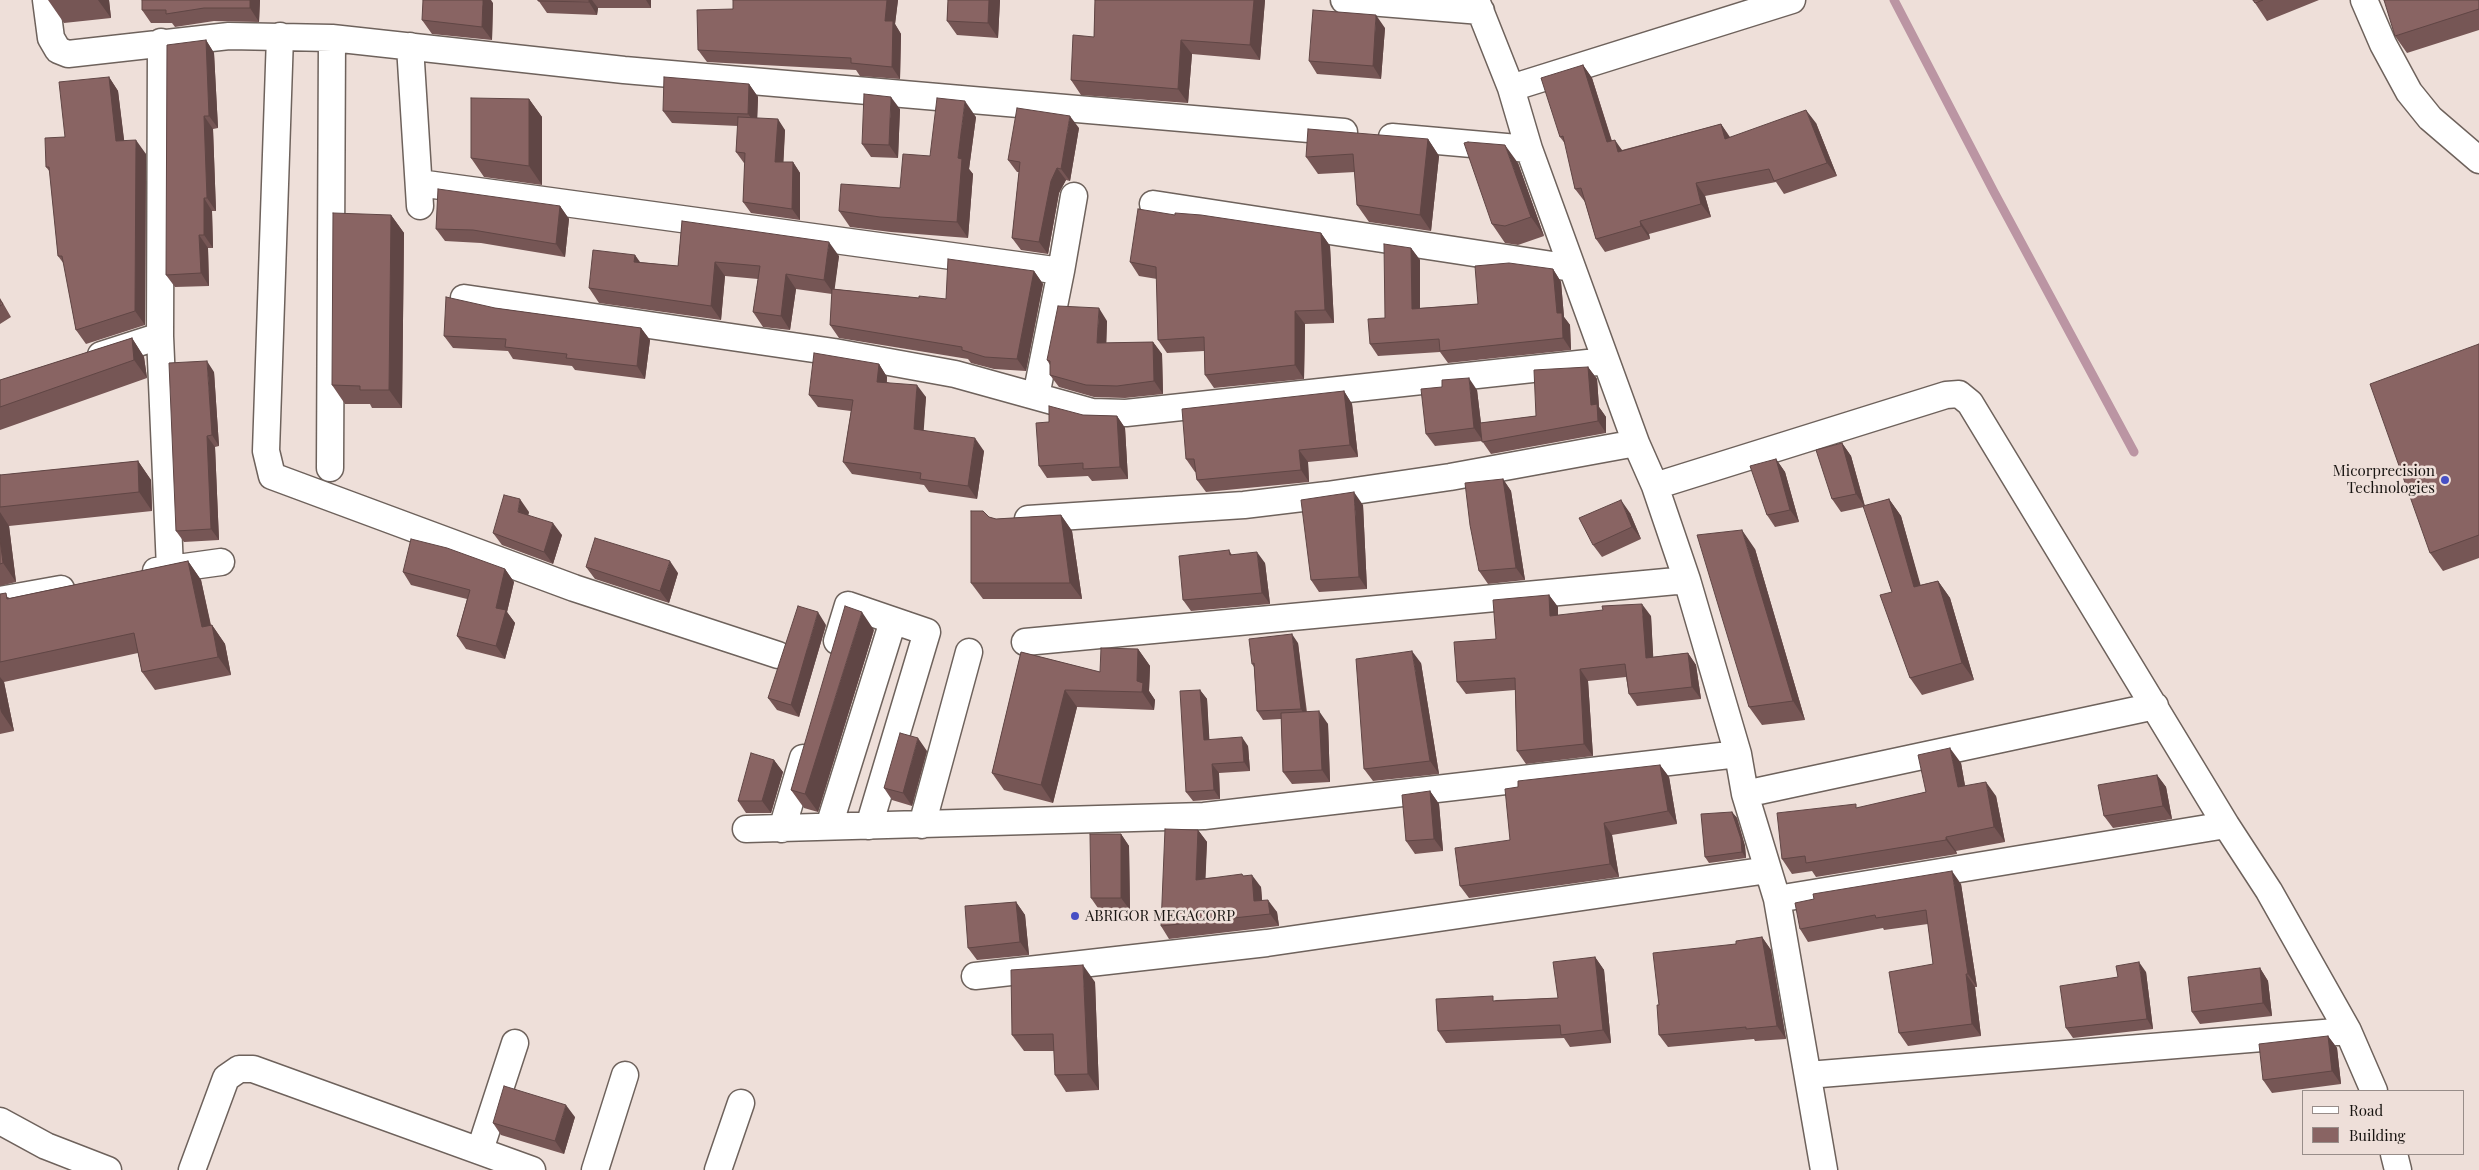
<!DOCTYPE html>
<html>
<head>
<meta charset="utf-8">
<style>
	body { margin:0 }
	#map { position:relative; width:2479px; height:1170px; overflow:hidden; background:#eedfd9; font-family:"Playfair Display",serif }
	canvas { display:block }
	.legend { position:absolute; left:2302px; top:1090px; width:162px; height:65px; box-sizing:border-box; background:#eedfd9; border:1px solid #988d89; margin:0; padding:6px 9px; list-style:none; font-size:15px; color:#171310 }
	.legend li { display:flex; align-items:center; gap:10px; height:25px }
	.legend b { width:25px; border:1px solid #988d89 }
</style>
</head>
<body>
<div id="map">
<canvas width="2479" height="1170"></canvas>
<ul class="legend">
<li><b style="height:6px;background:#fff"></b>Road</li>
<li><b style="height:14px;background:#896463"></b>Building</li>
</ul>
</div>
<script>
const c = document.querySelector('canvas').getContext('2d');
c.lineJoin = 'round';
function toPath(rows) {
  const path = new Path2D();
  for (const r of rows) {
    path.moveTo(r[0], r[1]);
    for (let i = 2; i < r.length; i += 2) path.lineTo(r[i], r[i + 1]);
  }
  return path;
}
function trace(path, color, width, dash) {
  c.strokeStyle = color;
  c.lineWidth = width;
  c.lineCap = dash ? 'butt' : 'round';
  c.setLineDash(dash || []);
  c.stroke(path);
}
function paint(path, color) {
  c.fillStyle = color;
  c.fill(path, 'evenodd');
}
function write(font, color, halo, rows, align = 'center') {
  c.font = font + ' "Playfair Display",serif';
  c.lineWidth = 5;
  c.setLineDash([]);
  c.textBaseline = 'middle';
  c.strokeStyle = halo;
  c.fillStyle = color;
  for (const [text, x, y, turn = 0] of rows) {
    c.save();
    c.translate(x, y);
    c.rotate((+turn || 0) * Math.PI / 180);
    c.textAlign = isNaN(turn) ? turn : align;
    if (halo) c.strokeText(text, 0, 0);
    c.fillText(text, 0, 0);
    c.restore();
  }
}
trace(toPath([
	[1894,0,1994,192,2134,452]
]), '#bb95a3', 9);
const minor = toPath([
	[46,0,51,38,58,50,68,54,229,36,332,38,624,70,1344,132],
	[1344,0,1481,11],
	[1476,0,1511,88,1529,149],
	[2364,0,2383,44,2409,92,2430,118,2479,160],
	[280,36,266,451,272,476,574,588,778,655],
	[161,42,160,336,170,569],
	[410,46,420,206],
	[1511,88,1792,0],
	[1392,137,1529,149,1636,443,1655,486,1687,580,1738,754,1745,794,1777,899,1824,1170],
	[419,183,1061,271,1036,396],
	[1153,204,1572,268],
	[1061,271,1074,196],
	[464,298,834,352,955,374,1092,412,1126,413,1606,361],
	[101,355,160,336],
	[330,468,332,38],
	[1655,486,1946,395,1959,394,1970,403,2226,825,2269,891,2348,1031,2374,1091],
	[1028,519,1244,505,1327,495,1450,477,1636,443],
	[156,571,221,562],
	[0,600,61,589],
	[837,641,848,605,927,632,869,826],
	[1025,642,1687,580],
	[1745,794,2155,706],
	[922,825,969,652],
	[829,826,893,621],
	[746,829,1204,816,1738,754],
	[782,829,803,758],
	[1777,899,2226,825],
	[975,976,1267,943,1768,870],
	[1808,1075,2348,1031],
	[0,1121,46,1146,108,1170],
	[480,1150,515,1043],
	[2394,1154,2398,1170],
	[192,1170,226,1078,239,1069,253,1069,532,1170],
	[595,1170,625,1075],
	[718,1170,741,1103]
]);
trace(minor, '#6e625c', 29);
trace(minor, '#fff', 26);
paint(toPath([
	[48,0,109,0,111,18,64,23],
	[260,0,259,22,214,21,175,27,172,23,151,23,142,10],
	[538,0,651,0,651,8,598,8,597,15,547,13],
	[898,0,895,24,901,34,900,79,860,76,856,70,707,62,698,50,733,9],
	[948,0,1000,0,998,38,957,35,947,21],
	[1095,0,1265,0,1260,60,1192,54,1188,103,1081,95,1071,80,1094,37],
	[2253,0,2319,0,2267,21],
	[2479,0,2479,30,2407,53,2395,36],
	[493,3,492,40,432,34,422,20],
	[1385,28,1381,79,1317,74,1309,61],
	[206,40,214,53,218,128,213,129,216,211,212,211,213,248,208,248,209,286,175,287,166,275],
	[1583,65,1592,78,1612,141,1622,150,1721,124,1730,137,1816,123,1837,176,1784,194,1776,182,1705,196,1711,217,1649,234,1650,239,1605,252,1596,239,1585,202,1575,189,1566,145,1560,137],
	[109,77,118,91,124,141,146,154,145,325,86,344,76,330,64,264,58,256,50,172,46,167,65,137],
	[749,84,758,97,757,118,785,130,783,162,793,162,800,173,800,220,751,213,743,202,745,163,744,163,736,152,738,126,672,123,663,111],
	[529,99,542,117,542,185,484,177,471,158],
	[900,109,898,158,871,157,862,144],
	[976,117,969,169,973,174,968,238,891,232,850,227,839,211,900,188,930,156],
	[1079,128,1070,181,1066,180,1059,193,1048,254,1021,250,1012,238,1019,172,1017,172,1008,160],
	[1428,139,1439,156,1431,231,1369,222,1357,205,1355,172,1318,174,1306,157],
	[1518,163,1544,236,1518,245,1505,243,1492,224],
	[560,206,569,219,565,257,481,243,445,241,436,229],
	[391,215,404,233,402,408,372,408,370,404,345,404,332,385],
	[1175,215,1321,233,1330,246,1334,323,1305,324,1304,379,1214,388,1205,375,1204,351,1167,353,1158,340,1157,279,1139,276,1130,262],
	[682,221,839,256,834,289,919,298,946,299,1034,271,1043,284,1026,371,994,369,971,363,968,359,839,338,830,325,832,294,796,289,790,330,763,327,753,312,758,279,725,276,721,320,599,303,589,288,635,255,639,262,678,266],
	[1411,248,1420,260,1420,308,1478,304,1553,269,1561,282,1564,317,1570,325,1571,350,1448,363,1440,352,1378,356,1370,344,1385,318],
	[0,298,11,317,0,324],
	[495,308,641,328,650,340,645,379,575,370,572,366,513,359,508,351,453,348,444,336],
	[1107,321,1106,343,1153,342,1162,354,1163,394,1125,398,1094,397,1059,387,1050,375,1050,365,1047,360],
	[132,338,144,357,147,378,0,430,0,380],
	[2479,344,2479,558,2443,571,2430,553],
	[879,364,887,377,887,382,926,397,923,430,984,451,977,499,929,492,924,485,852,474,843,462,851,411,818,407,809,395],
	[1588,367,1597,379,1599,407,1606,417,1606,433,1491,454,1482,441,1435,446,1426,434,1477,390,1481,423,1536,416],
	[214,372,219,446,215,447,219,540,184,542,176,531],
	[1344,391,1352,404,1358,457,1308,462,1309,482,1206,492,1197,480,1196,472,1195,472,1186,459],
	[1083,415,1117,416,1125,428,1128,479,1092,481,1088,476,1047,478,1039,466,1049,422],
	[1842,443,1851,456,1865,506,1889,499,1901,516,1920,585,1938,581,1950,598,1974,680,1922,695,1910,678,1892,592,1864,507,1841,512,1832,499],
	[1776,459,1785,472,1799,522,1775,527,1767,515],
	[138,461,151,480,152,511,9,526,16,582,0,586,0,474,1,475],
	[1503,479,1511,491,1525,580,1488,584,1479,571],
	[1363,505,1367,589,1319,592,1311,580],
	[529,512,528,515,562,535,553,564,502,545,493,533],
	[1630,513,1641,539,1602,557,1593,545],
	[1061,515,1072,531,1082,599,983,599,971,583,989,517,996,519],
	[1755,549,1805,720,1762,725,1749,707],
	[1229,550,1232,555,1265,563,1270,604,1191,611,1183,600],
	[188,561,201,580,211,625,212,625,225,644,231,675,155,690,142,672,138,653,4,682,14,731,0,734,0,594,10,598],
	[586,567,678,573,669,603,595,579],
	[505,569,514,582,507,612,515,623,505,659,466,649,457,636,467,599,411,585,403,572],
	[1549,595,1558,607,1558,615,1651,616,1653,657,1688,653,1696,665,1701,699,1637,706,1629,694,1626,677,1588,681,1593,756,1526,764,1517,751,1515,690,1466,694,1457,682,1496,639],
	[826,625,799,717,777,710,768,698],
	[874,630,818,812,804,808,791,790],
	[1298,643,1307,712,1328,724,1330,782,1292,784,1283,772,1281,719,1263,720,1257,711,1254,667,1252,664],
	[1138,649,1150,666,1149,691,1155,700,1154,710,1077,707,1053,803,1004,790,992,773,1021,652,1100,672],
	[1421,663,1439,774,1373,781,1364,769],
	[1200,690,1207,699,1209,740,1248,746,1250,771,1219,773,1220,799,1193,801,1186,792],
	[927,751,912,806,892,800,884,788],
	[774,760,783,772,771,813,746,813,738,801],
	[1961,763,1965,786,1996,796,2005,842,1956,851,1957,854,1816,877,1812,871,1792,874,1782,859,1858,808,1926,792],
	[1660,765,1669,777,1677,824,1612,835,1619,877,1469,898,1460,886,1510,840],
	[2157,775,2166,787,2172,819,2113,828,2104,816],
	[1430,791,1439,804,1443,851,1415,854,1406,841],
	[1732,812,1737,818,1745,846,1746,858,1709,863,1705,857],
	[1198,830,1207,842,1205,878,1244,876,1261,887,1262,900,1277,912,1279,926,1169,939,1161,926],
	[1121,834,1129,846,1130,910,1100,911,1091,898],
	[1961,884,1977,987,1975,987,1981,1036,1908,1046,1899,1033,1933,964,1928,924,1884,930,1883,928,1808,942,1800,929],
	[1016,902,1025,915,1029,955,977,960,968,948],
	[1762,937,1771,950,1786,1039,1755,1041,1754,1039,1668,1047,1659,1035,1659,1005,1736,944],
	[1595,957,1604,970,1611,1043,1570,1047,1564,1038,1446,1043,1438,1031,1496,1000,1558,998],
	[2260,968,2268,981,2272,1016,2200,1024,2192,1012],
	[2146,972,2153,1029,2073,1038,2066,1028],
	[1095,982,1099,1090,1066,1092,1055,1075,1054,1051,1024,1051,1012,1035],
	[2328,1036,2337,1048,2341,1084,2272,1093,2263,1080],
	[575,1117,564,1154,501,1135,493,1123]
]), '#765655');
paint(toPath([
	[98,0,109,0,111,18],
	[250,0,260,0,259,22,250,8],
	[483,0,491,0,493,3,492,40,482,27],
	[589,0,592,0,598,8,597,15,589,2],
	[646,0,651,0,651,8],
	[887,0,898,0,895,24,901,34,900,79,892,67,885,21],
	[989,0,1000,0,998,38,988,23],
	[1254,0,1265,0,1260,60,1250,45],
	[1376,15,1385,28,1381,79,1373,66],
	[206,40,214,53,218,128,209,116],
	[1181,40,1192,54,1188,103,1178,89],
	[1583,65,1592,78,1616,155,1607,142],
	[109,77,118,91,126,155,116,141],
	[749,84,758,97,757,126,748,114],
	[891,97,900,109,898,158,889,145],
	[529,99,542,117,542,185,529,166],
	[965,101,976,117,969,169,973,174,968,238,957,222,958,158],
	[1806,110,1816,123,1837,176,1827,163],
	[204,116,213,129,216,211,207,198],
	[1070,116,1079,128,1070,181,1061,169],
	[778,119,785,130,783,173,775,162],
	[1721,124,1730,138,1725,139],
	[1428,139,1439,156,1431,231,1420,215],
	[136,140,146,154,145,325,135,311],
	[1615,140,1624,153,1618,152],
	[1505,145,1518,163,1544,236,1531,217],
	[793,162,800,173,800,220,792,209],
	[1057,168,1066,180,1059,193,1048,254,1039,242,1051,181],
	[1696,183,1705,196,1711,217,1701,204],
	[204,198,212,211,213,248,204,235],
	[560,206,569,219,565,257,556,244],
	[391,215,404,233,402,408,389,390],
	[1640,221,1649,234,1650,239,1641,226],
	[1321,233,1330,246,1334,323,1325,310],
	[199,235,208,248,209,286,201,273],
	[829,242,839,256,834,294,824,280],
	[1411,248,1420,260,1420,321,1412,309],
	[635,255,645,269,634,262],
	[715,262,725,276,721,320,711,306],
	[1553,269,1561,282,1564,317,1570,325,1571,350,1563,338,1557,313],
	[1034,271,1043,284,1026,371,1017,359],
	[786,274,796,289,790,330,781,316],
	[1099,308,1107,321,1106,356,1097,343],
	[1295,311,1305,324,1304,379,1295,365],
	[641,328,650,340,645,379,637,366],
	[132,338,144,357,147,378,134,360],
	[1153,342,1162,354,1163,394,1154,381],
	[207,361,214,372,219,446,212,435],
	[879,364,887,377,885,394,877,382],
	[1588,367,1597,379,1599,407,1606,417,1606,433,1598,421,1591,405],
	[1469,378,1477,390,1483,441,1474,428],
	[917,385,926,397,923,441,914,429],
	[1344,391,1352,404,1358,457,1350,445],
	[1117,416,1125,428,1128,479,1120,467],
	[207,436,215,447,219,540,211,529],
	[975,438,984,451,977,499,968,486],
	[1842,443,1851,456,1865,507,1856,494],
	[1299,450,1308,462,1309,482,1301,470],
	[1776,459,1785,472,1799,522,1790,510],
	[138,461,151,480,152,511,139,492],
	[1503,479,1511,491,1525,580,1516,568],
	[1354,492,1363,505,1367,589,1359,577],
	[520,499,529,512,526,524,518,512],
	[1889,499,1901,516,1926,604,1914,587],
	[1621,500,1630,513,1641,539,1632,527],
	[0,512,9,526,16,582,3,563,0,539],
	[1061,515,1072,531,1082,599,1070,583],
	[553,523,562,535,553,564,544,552],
	[1742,530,1755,549,1805,720,1793,701],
	[1257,552,1265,563,1270,604,1262,593],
	[188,561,201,580,215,646,202,627],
	[670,561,678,573,669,603,660,591],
	[505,569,514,582,507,612,515,623,505,659,496,646,496,608],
	[1938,581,1950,598,1974,680,1962,663],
	[1549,595,1558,607,1558,628,1550,616],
	[1642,604,1651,616,1654,670,1646,658],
	[818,612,826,625,799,717,791,705],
	[862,612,874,630,818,812,805,794],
	[212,625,225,644,231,675,218,657],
	[1292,634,1298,643,1307,719,1301,709],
	[1138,649,1150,666,1149,691,1155,700,1154,710,1142,692,1137,681],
	[1412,651,1421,663,1439,774,1430,761],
	[1688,653,1696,665,1701,699,1692,687],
	[1580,669,1588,681,1593,756,1584,744],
	[0,677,4,682,14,731,1,712,0,708],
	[1065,690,1077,707,1053,803,1041,785],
	[1200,690,1207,699,1210,749,1204,740],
	[1319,711,1328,724,1330,782,1322,770],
	[1242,737,1248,746,1250,771,1244,762],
	[918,738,927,751,912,806,903,793],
	[1950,748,1961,763,1968,802,1958,787],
	[774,760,783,772,771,813,762,801],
	[1212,764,1219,773,1220,799,1214,790],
	[1660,765,1669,777,1677,824,1668,811],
	[2157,775,2166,787,2172,819,2163,806],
	[1986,782,1996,796,2005,842,1994,827],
	[1430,791,1439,804,1443,851,1434,839],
	[1732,812,1737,818,1745,846,1746,858,1742,852],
	[1604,823,1612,835,1619,877,1610,864],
	[1198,830,1207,842,1205,892,1196,880],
	[1121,834,1129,846,1130,910,1121,898],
	[1946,837,1956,851,1957,854,1946,840],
	[1952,871,1961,884,1977,987,1968,974],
	[1252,875,1261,887,1263,913,1254,901],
	[1268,900,1277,912,1279,926,1270,914],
	[1016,902,1025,915,1029,955,1020,942],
	[1762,937,1771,950,1786,1039,1777,1026],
	[1595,957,1604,970,1611,1043,1603,1030],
	[2139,962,2146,972,2153,1029,2147,1019],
	[1083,965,1095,982,1099,1090,1088,1074],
	[2260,968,2268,981,2272,1016,2263,1003],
	[1966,974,1975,987,1981,1036,1972,1024],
	[2328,1036,2337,1048,2341,1084,2332,1071],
	[566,1105,575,1117,564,1154,555,1141]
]), '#604645');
const building = toPath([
	[142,0,250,0,250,8,204,8,166,14,166,10,142,10,142,0],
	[423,0,483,0,482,27,422,20,423,0],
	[538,0,589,0,589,2,538,1,538,0],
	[733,0,887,0,885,21,893,21,892,67,851,63,851,58,698,50,697,10,733,9,733,0],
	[948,0,989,0,988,23,947,21,948,0],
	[1095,0,1254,0,1250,45,1181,40,1178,89,1071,80,1073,35,1094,37,1095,0],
	[2253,0,2263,0,2255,3,2253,0],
	[2384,0,2479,0,2479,9,2395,36,2384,0],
	[1313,10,1376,15,1373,66,1309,61,1313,10],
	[206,40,209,116,204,116,207,198,204,198,204,235,199,235,201,273,166,275,167,45,206,40],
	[1583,65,1607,142,1615,140,1618,152,1721,124,1725,139,1806,110,1827,163,1774,181,1769,169,1696,183,1701,204,1640,221,1641,226,1596,239,1581,188,1575,189,1563,136,1560,137,1541,78,1583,65],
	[109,77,116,141,136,140,135,311,76,330,62,256,58,256,49,167,46,167,45,138,65,137,59,82,109,77],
	[664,77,749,84,748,114,663,111,664,77],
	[864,94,891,97,889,145,862,144,864,94],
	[471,98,529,99,529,166,471,158,471,98],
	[937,98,965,101,958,158,962,159,957,222,880,217,839,211,841,184,900,188,903,154,930,156,937,98],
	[1017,108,1070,116,1061,169,1057,168,1051,181,1039,242,1012,238,1020,162,1008,160,1017,108],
	[738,117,778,119,775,162,793,162,792,209,743,202,745,153,736,152,738,117],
	[1308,129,1428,139,1420,215,1357,205,1353,154,1306,157,1308,129],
	[1468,142,1505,145,1531,217,1505,226,1492,224,1464,143,1468,142],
	[438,189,560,206,556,244,473,230,436,229,438,189],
	[1138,209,1175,215,1175,213,1201,215,1321,233,1325,310,1295,311,1295,365,1205,375,1204,337,1158,340,1156,267,1130,262,1138,209],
	[333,213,391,215,389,390,360,390,360,386,332,385,333,213],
	[682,221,829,242,824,280,786,274,781,316,753,312,760,266,715,262,711,306,589,288,593,250,635,255,634,262,678,266,682,221],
	[1384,244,1411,248,1412,309,1478,304,1475,266,1509,263,1553,269,1557,313,1562,313,1563,338,1440,351,1439,339,1370,344,1368,319,1385,318,1384,244],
	[948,259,1034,271,1017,359,985,357,962,350,962,347,830,325,832,289,919,298,919,296,946,299,948,259],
	[446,297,495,308,641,328,637,366,566,358,567,354,505,347,506,339,444,336,446,297],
	[0,300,3,304,0,306,0,300],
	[1058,306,1099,308,1097,343,1153,342,1154,381,1117,386,1086,385,1050,375,1050,361,1047,360,1058,306],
	[132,338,134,360,0,407,0,380,132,338],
	[2479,344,2479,535,2430,553,2370,384,2479,344],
	[814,353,879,364,877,382,917,385,914,429,975,438,968,486,920,479,921,473,843,462,853,400,809,395,814,353],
	[207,361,212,435,207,436,211,529,176,531,169,363,207,361],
	[1588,367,1591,405,1597,404,1598,421,1482,442,1480,423,1536,416,1534,370,1588,367],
	[1469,378,1474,428,1426,434,1421,389,1442,387,1442,380,1469,378],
	[1344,391,1350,445,1299,450,1301,470,1197,480,1194,459,1186,459,1182,409,1344,391],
	[1049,406,1083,415,1117,416,1120,467,1083,469,1083,463,1039,466,1036,423,1049,422,1049,406],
	[1842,443,1856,494,1832,499,1816,450,1842,443],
	[1776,459,1790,510,1767,515,1750,466,1776,459],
	[138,461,139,492,0,507,0,475,138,461],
	[1503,479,1516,568,1479,571,1470,525,1465,483,1503,479],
	[1354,492,1359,577,1311,580,1301,500,1354,492],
	[504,495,520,499,518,512,553,523,544,552,493,533,504,495],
	[1889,499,1914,587,1938,581,1962,663,1910,678,1880,595,1892,592,1863,506,1889,499],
	[1621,500,1632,527,1593,545,1579,518,1621,500],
	[971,511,983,511,989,517,996,519,1061,515,1070,583,971,583,971,511],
	[1742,530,1793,701,1749,707,1697,535,1742,530],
	[595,538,670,561,660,591,586,567,595,538],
	[0,539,3,563,0,564,0,539],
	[411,539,447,548,505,569,496,608,506,610,496,646,457,636,470,590,403,572,411,539],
	[1229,550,1230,555,1257,552,1262,593,1183,600,1179,556,1229,550],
	[188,561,202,627,212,625,218,657,142,672,134,633,0,662,0,594,6,593,7,599,188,561],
	[1549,595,1550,616,1603,610,1602,606,1642,604,1646,658,1688,653,1692,687,1629,694,1625,664,1580,669,1584,744,1517,751,1515,678,1457,682,1454,642,1496,639,1493,600,1549,595],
	[798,606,818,612,791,705,768,698,798,606],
	[845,606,862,612,805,794,791,790,845,606],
	[1292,634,1301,709,1257,711,1254,663,1252,664,1249,639,1292,634],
	[1101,648,1138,649,1137,681,1143,683,1142,692,1065,690,1041,785,992,773,1021,652,1100,672,1101,648],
	[1412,651,1430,761,1364,769,1356,659,1412,651],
	[1200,690,1204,740,1242,737,1244,762,1212,764,1214,790,1186,792,1180,691,1200,690],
	[1319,711,1322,770,1283,772,1281,713,1319,711],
	[900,733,918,738,903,793,884,788,900,733],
	[1950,748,1958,787,1986,782,1994,827,1946,837,1946,840,1806,863,1805,856,1782,859,1777,813,1856,804,1856,808,1926,792,1918,755,1950,748],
	[751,753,774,760,762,801,738,801,751,753],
	[1660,765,1668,811,1604,823,1610,864,1460,886,1455,848,1510,840,1505,789,1518,787,1518,781,1660,765],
	[2157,775,2163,806,2104,816,2098,785,2157,775],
	[1430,791,1434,839,1406,841,1402,795,1430,791],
	[1732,812,1741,839,1742,852,1705,857,1701,814,1732,812],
	[1165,829,1198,830,1196,880,1242,874,1243,876,1252,875,1254,901,1268,900,1270,914,1161,926,1165,829],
	[1090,834,1121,834,1121,898,1091,898,1090,834],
	[1952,871,1968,974,1966,974,1972,1024,1899,1033,1889,972,1933,964,1926,910,1876,918,1875,915,1800,929,1795,903,1814,899,1813,894,1952,871],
	[1016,902,1020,942,968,948,965,906,1016,902],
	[1762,937,1777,1026,1746,1029,1746,1027,1659,1035,1657,1005,1659,1005,1653,953,1736,944,1736,941,1762,937],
	[1595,957,1603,1030,1561,1035,1560,1025,1438,1031,1436,999,1493,996,1493,1001,1558,998,1553,962,1595,957],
	[2139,962,2147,1019,2066,1028,2060,986,2118,977,2116,966,2139,962],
	[1083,965,1088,1074,1055,1075,1053,1034,1012,1035,1011,970,1083,965],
	[2260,968,2263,1003,2192,1012,2188,977,2260,968],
	[2328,1036,2332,1071,2263,1080,2259,1044,2328,1036],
	[504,1086,566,1105,555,1141,493,1123,504,1086]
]);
paint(building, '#896463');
trace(building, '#604645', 1);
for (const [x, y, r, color] of [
	[2445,480,5,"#474fc4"],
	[1075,916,5,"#474fc4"]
]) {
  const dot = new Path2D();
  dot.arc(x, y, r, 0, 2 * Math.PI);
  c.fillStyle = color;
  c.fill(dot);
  trace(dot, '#eedfd9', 2);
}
write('15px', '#171310', '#eedfd9', [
	["Micorprecision",2435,471],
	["Technologies",2435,488],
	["ABRIGOR MEGACORP",1085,916,"left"]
], 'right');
</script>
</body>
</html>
